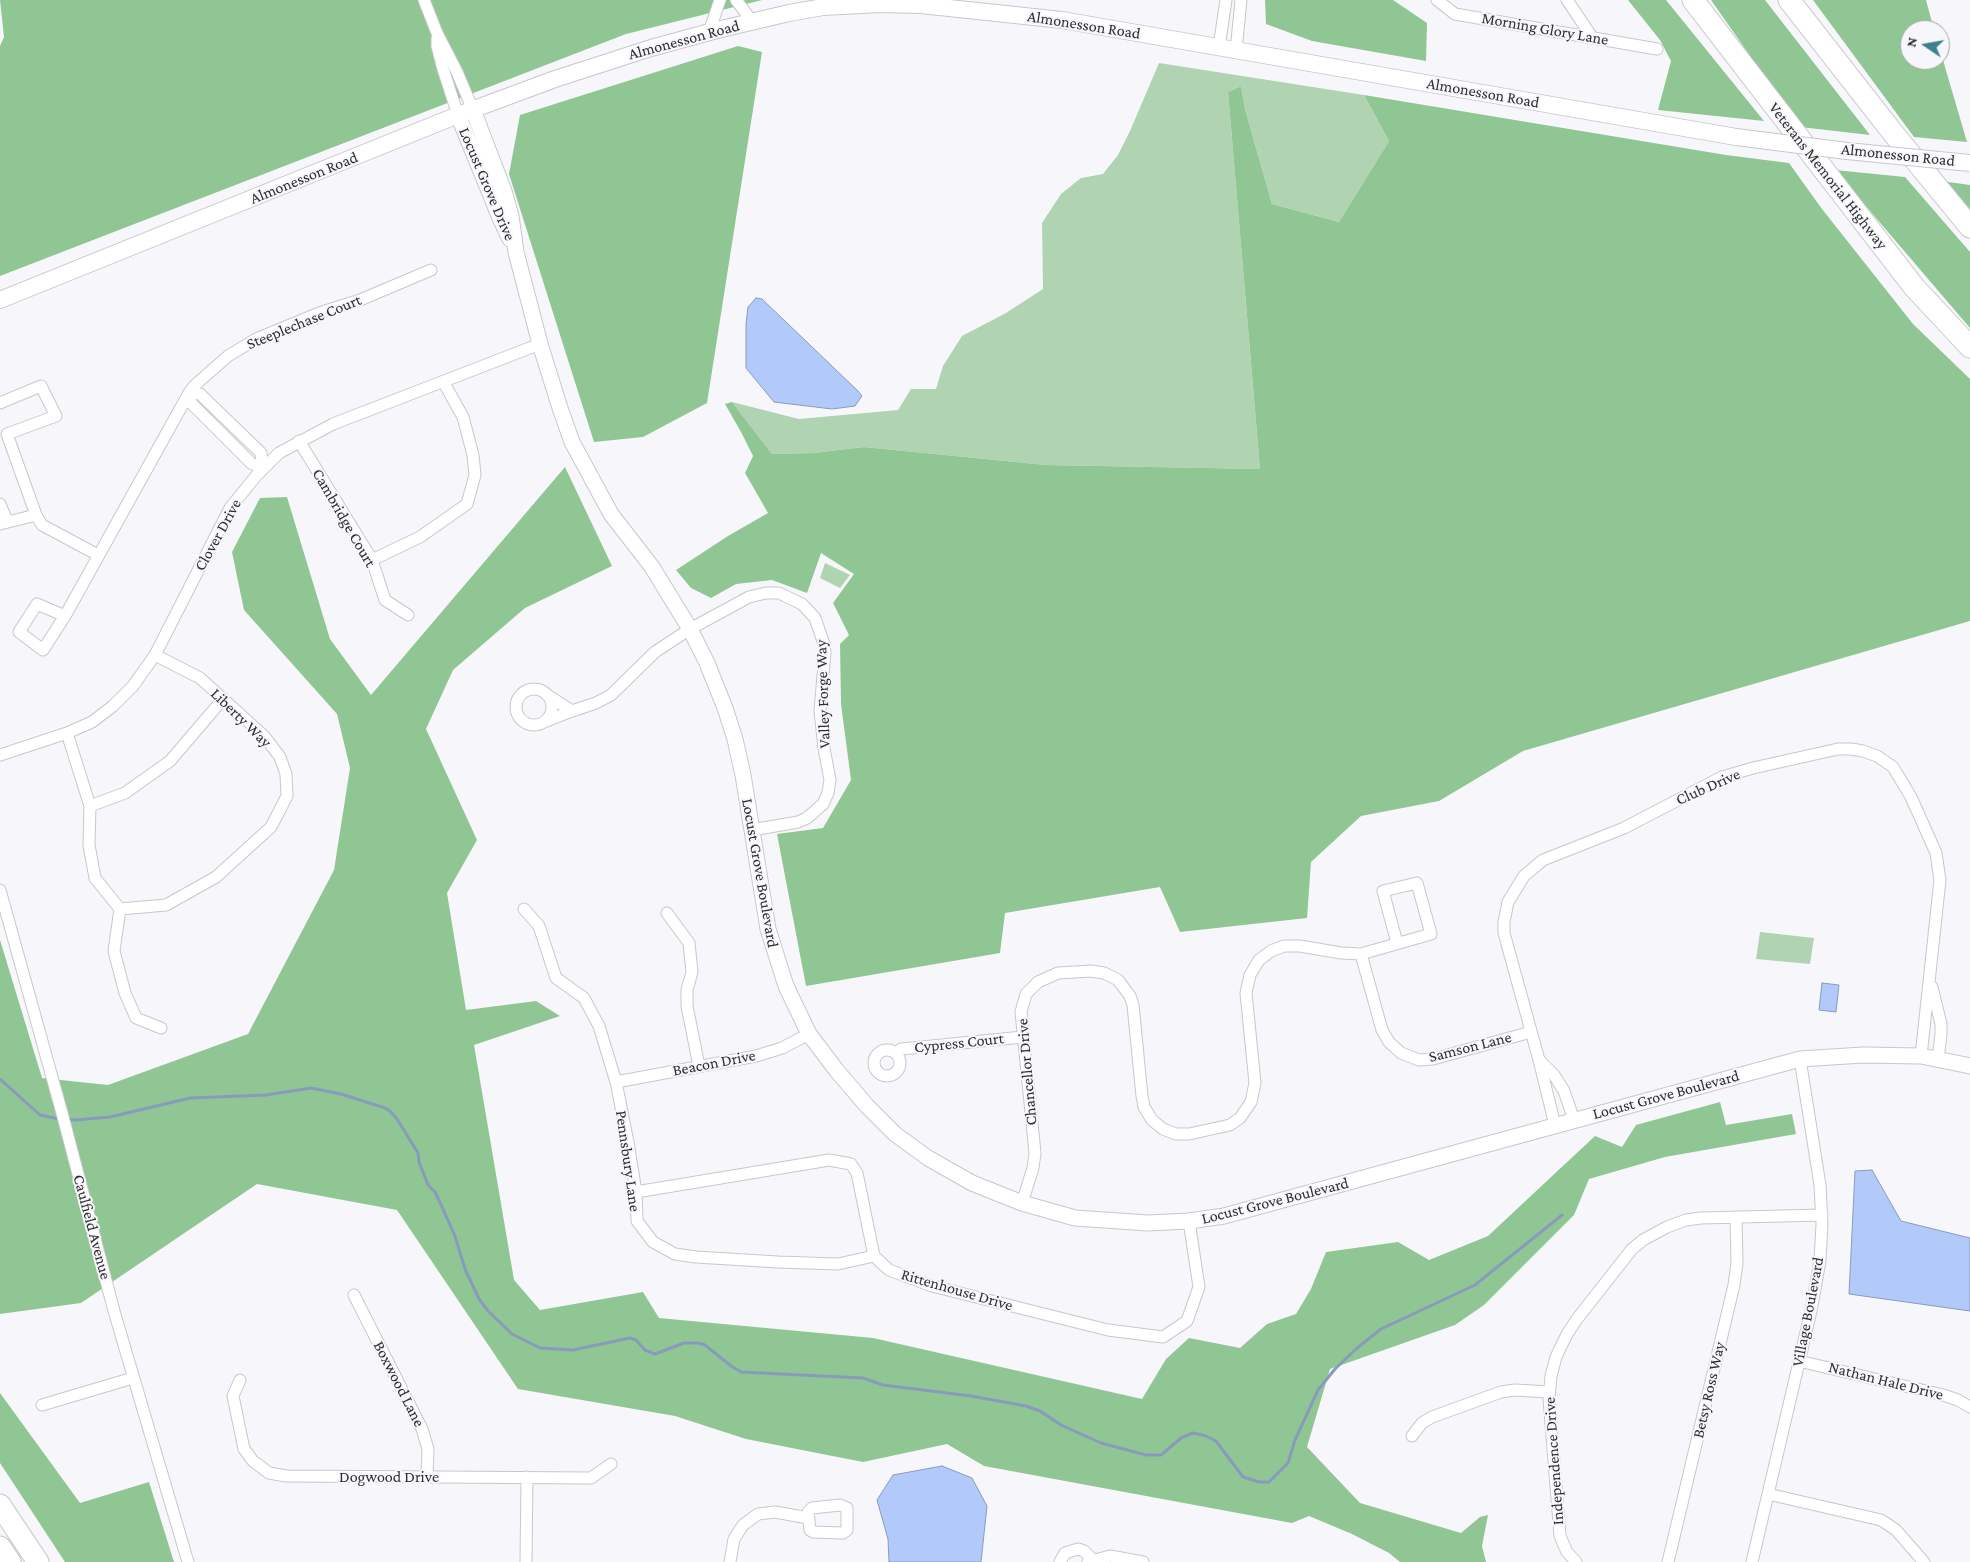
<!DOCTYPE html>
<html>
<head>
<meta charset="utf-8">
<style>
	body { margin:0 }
	#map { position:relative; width:1970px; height:1562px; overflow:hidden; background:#f7f7fb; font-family:"Crimson Pro",serif }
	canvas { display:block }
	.north { position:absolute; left:1900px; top:20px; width:50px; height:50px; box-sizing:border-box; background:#f7f7fb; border:1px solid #a6a6a9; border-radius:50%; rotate:282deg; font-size:14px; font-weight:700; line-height:20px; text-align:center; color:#2d2d2f }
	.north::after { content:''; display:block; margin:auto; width:18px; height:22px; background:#3c828e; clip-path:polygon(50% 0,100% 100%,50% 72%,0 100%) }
</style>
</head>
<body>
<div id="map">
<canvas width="1970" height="1562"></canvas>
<div class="north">N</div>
</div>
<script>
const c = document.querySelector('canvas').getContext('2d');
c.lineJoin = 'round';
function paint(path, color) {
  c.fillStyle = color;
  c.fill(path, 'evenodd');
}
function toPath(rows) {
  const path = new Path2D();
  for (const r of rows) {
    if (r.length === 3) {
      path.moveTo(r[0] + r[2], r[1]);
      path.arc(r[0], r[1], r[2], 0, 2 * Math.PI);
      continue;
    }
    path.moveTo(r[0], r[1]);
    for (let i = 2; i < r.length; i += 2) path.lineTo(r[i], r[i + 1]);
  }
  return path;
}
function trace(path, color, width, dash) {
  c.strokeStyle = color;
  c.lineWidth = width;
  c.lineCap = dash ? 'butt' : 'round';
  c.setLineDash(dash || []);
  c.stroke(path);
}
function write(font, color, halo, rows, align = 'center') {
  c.font = font + ' "Crimson Pro",serif';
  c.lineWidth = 4;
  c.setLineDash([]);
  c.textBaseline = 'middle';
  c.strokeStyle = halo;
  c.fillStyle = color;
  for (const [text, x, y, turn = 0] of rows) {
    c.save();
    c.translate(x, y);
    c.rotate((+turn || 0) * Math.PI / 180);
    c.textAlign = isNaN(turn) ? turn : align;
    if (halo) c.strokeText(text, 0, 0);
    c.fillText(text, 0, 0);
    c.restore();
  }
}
paint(toPath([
	[1159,63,1364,95,1389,141,1339,222,1272,204,1245,109,1241,86,1228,92,1260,469,1046,465,864,447,814,453,772,454,732,402,799,419,898,410,911,389,936,389,943,366,962,336,1006,313,1043,289,1042,223,1061,194,1081,178,1103,174,1118,155,1130,131],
	[825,563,850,575,840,588,820,578],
	[1760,932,1814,938,1810,964,1756,959]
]), '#b0d4b2');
paint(toPath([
	[0,0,762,0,626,34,0,276,0,46,4,37],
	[1265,0,1393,0,1427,23,1426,61,1312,41,1266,24],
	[1628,0,1666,0,1764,121,1658,110,1671,61,1660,40],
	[1711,0,1765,0,1870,135,1800,127],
	[1813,0,1926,0,1934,30,1910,30,1910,60,1940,60,1940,50,1967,142,1914,137],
	[738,46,762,52,707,403,643,437,594,442,509,174,520,115],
	[1241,86,1245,109,1272,204,1339,222,1389,141,1364,95,1726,155,1789,163,1822,209,1913,324,1970,379,1970,621,1523,751,1439,801,1361,816,1311,862,1307,918,1180,932,1160,887,1005,913,1000,953,806,986,777,834,823,828,851,780,841,704,840,644,849,635,833,603,854,574,821,553,807,593,772,580,736,584,711,598,691,588,676,570,728,536,768,513,745,473,753,456,741,432,725,404,732,402,772,454,814,453,864,447,1046,465,1260,469,1228,92],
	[1835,170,1905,177,1970,252,1970,328],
	[1941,181,1970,185,1970,212],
	[565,467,612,566,525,608,453,670,426,729,477,840,447,893,466,1010,536,1001,560,1016,474,1045,514,1280,540,1310,643,1292,659,1318,873,1338,1142,1399,1166,1359,1189,1338,1240,1348,1267,1324,1296,1314,1311,1289,1326,1252,1398,1242,1429,1260,1488,1236,1595,1136,1622,1147,1636,1125,1720,1102,1726,1125,1792,1114,1796,1134,1665,1157,1589,1179,1574,1215,1484,1305,1455,1325,1330,1369,1307,1447,1360,1503,1461,1533,1480,1517,1488,1515,1482,1546,1486,1562,1400,1562,1389,1553,1352,1534,1309,1516,1292,1523,984,1466,947,1444,863,1462,746,1439,675,1416,518,1389,397,1210,257,1184,81,1303,0,1314,0,940,42,1078,108,1085,248,1034,334,870,350,768,337,714,244,610,232,552,260,498,287,497,330,639,371,695],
	[0,1393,80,1503,149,1482,174,1562,65,1562,0,1463]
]), '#90c694');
const water = toPath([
	[756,298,762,299,858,391,862,396,855,406,832,409,774,402,746,368,746,324,748,307,756,298],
	[1822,983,1839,985,1836,1012,1819,1010,1822,983],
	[1872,1170,1901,1221,1970,1238,1970,1311,1849,1294,1855,1171,1872,1170],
	[942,1466,972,1478,987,1506,981,1562,889,1562,888,1539,877,1500,893,1475,942,1466]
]);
paint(water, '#b1caf9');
trace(water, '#899bbc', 1);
trace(toPath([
	[0,1079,40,1115,54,1118,76,1120,110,1117,190,1098,266,1095,311,1088,341,1094,385,1108,390,1111,397,1119,418,1153,419,1162,428,1185,435,1192,443,1209,455,1236,465,1269,479,1299,488,1311,512,1334,540,1348,573,1350,630,1338,636,1340,645,1350,655,1354,684,1343,698,1343,705,1345,731,1366,741,1372,863,1378,883,1385,971,1396,1026,1406,1040,1411,1061,1425,1101,1443,1146,1455,1161,1455,1181,1438,1193,1433,1206,1436,1216,1441,1243,1477,1259,1482,1269,1482,1288,1463,1295,1440,1318,1390,1335,1369,1356,1349,1381,1329,1475,1285,1562,1215]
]), '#899bbc', 3);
const minor = toPath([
	[424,0,437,33,457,72,473,110],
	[736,0,752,21],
	[1437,0,1455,14,1657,49],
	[1567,0,1592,37],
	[709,32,720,0],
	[437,39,437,46,443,69,458,115],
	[1219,47,1226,0],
	[1236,51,1241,0],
	[189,393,200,394,261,453,263,469,251,463,190,402,189,393],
	[0,403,41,386,56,416,7,434,36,515,42,525,98,555],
	[299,441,372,560,385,600,408,615],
	[0,504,7,521],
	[0,524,36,515],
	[372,560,420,537,467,504,475,475,473,455,463,417,444,383],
	[65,616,37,604,19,632,43,650,65,616,189,393,194,386,228,356,256,339,319,313,360,300,431,270],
	[534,707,18],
	[572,711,596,703,611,695,655,652,690,629,749,597,766,593,779,593,802,604,815,618,824,644,825,652,820,711,824,748,830,780,828,793,823,804,807,818,798,822,752,830],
	[544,722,572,711,547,695],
	[67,733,90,806,89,845,95,878,120,909,166,905,216,877,271,827,287,796,286,774,280,757,264,736,200,678,155,655],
	[0,755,67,733,92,722,113,706,133,686,155,655,230,508,256,476,279,453,333,424,540,344],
	[90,806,125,793,170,761,223,699],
	[0,890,62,1113,114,1311,188,1562],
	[120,909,114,951,125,993,136,1018,161,1028],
	[524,909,539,926,556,978,584,998,599,1026,616,1082,628,1142,636,1192,637,1221,653,1242,675,1254,696,1257,778,1262,838,1264,874,1256],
	[667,913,689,943,692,972,687,990,687,1006,699,1066],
	[1361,954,1382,1030,1389,1042,1401,1053,1419,1060,1433,1059,1531,1032],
	[1932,987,1941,1024,1941,1034,1938,1059],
	[887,1063,13],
	[896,1053,901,1049,1023,1037],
	[1539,1060,1554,1075,1564,1091,1574,1120],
	[616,1082,756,1056,782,1048,809,1034],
	[1555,1125,1539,1060,1504,933,1504,922,1508,902,1524,876,1543,860,1624,828,1722,777,1753,768,1838,749,1851,749,1863,751,1877,756,1893,767,1911,797,1936,853,1940,880,1921,1056],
	[636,1192,829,1160,851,1164,857,1173,874,1256,889,1270,932,1286,1108,1330,1163,1337,1187,1321,1199,1287,1189,1221],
	[1022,1203,1033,1168,1035,1153,1021,1012,1026,994,1038,982,1058,973,1091,971,1104,973,1118,980,1130,996,1133,1005,1142,1096,1144,1107,1152,1120,1163,1129,1176,1134,1189,1134,1230,1125,1240,1118,1251,1102,1255,1083,1246,993,1250,975,1259,960,1271,951,1284,946,1300,946,1341,953,1361,954,1431,934,1417,883,1383,891,1397,943],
	[354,1295,422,1429,428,1449,427,1477],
	[1799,1361,1943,1395,1958,1400,1970,1407],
	[240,1380,233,1396,244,1449,253,1461,269,1473,286,1476,591,1478,611,1464],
	[42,1405,133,1378],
	[1412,1436,1422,1423,1432,1417,1501,1392,1515,1390,1549,1392],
	[1768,1494,1881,1520,1896,1530,1924,1562],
	[840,1505,847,1508,847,1530,843,1533,813,1532,810,1530,808,1512,812,1508,840,1505],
	[526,1562,527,1477],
	[730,1562,734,1539,743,1525,758,1514,775,1512,808,1518],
	[1060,1562,1065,1553,1078,1549,1084,1551,1093,1560],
	[1088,1562,1110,1556,1143,1562],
	[1576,1562,1567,1552,1560,1536,1549,1399,1551,1376,1556,1357,1567,1334,1577,1319,1632,1249,1643,1240,1667,1227,1686,1220,1701,1218,1822,1215],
	[1668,1562,1734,1285,1737,1263,1736,1217],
	[1752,1562,1811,1311,1820,1261,1822,1224,1820,1185,1800,1059]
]);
const tertiary = toPath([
	[473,110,504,191,511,216,516,252,540,344,560,408,572,442,611,514,652,567,690,629,707,663,725,708,735,739,743,775,768,929,786,986,809,1034,837,1071,867,1106,895,1134,928,1158,972,1183,1022,1203,1075,1218,1148,1223,1189,1221,1224,1216,1800,1059,1863,1055,1921,1056,1970,1066],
	[458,115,500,218,510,239]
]);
const secondary = toPath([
	[0,300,458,115,555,79,651,48,717,30,789,13,823,7,881,4,921,5,1062,20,1736,137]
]);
const motorway = toPath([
	[1693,0,1914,287,1970,347],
	[1789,0,1893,133,1970,227],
	[0,1505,38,1562],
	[0,1547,10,1562]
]);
trace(minor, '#c8c7cb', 13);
trace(tertiary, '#c8c7cb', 17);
trace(secondary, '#c8c7cb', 18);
trace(motorway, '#c8c7cb', 23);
trace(minor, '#fff', 11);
trace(tertiary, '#fff', 15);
trace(secondary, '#fff', 16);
trace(motorway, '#fff', 21);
const secondaryBridge = toPath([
	[1736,137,1847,151,1970,163]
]);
trace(secondaryBridge, '#c8c7cb', 18, []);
trace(secondaryBridge, '#fff', 16);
write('16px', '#2d2d2f', '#f7f7fb', [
	["Almonesson Road",1084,25,9],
	["Morning Glory Lane",1545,29,10],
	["Almonesson Road",684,40,-15],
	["Almonesson Road",1483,93,10],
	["Almonesson Road",1898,155,6],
	["Veterans Memorial Highway",1828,176,52],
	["Almonesson Road",304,178,-22],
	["Locust Grove Drive",487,184,67],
	["Steeplechase Court",304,322,-22],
	["Cambridge Court",344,518,60],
	["Clover Drive",218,535,-61],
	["Valley Forge Way",823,694,-92],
	["Liberty Way",241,718,44],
	["Club Drive",1708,787,-24],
	["Locust Grove Boulevard",760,873,80],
	["Cypress Court",959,1043,-6],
	["Samson Lane",1470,1047,-14],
	["Beacon Drive",714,1063,-11],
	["Chancellor Drive",1027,1072,-95],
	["Locust Grove Boulevard",1666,1095,-15],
	["Pennsbury Lane",628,1161,82],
	["Locust Grove Boulevard",1275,1201,-14],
	["Caulfield Avenue",92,1227,75],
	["Rittenhouse Drive",957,1290,16],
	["Village Boulevard",1808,1312,-79],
	["Nathan Hale Drive",1886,1381,14],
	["Boxwood Lane",399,1384,63],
	["Betsy Ross Way",1709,1390,-77],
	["Independence Drive",1554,1461,-94],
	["Dogwood Drive",389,1477]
]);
</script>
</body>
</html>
